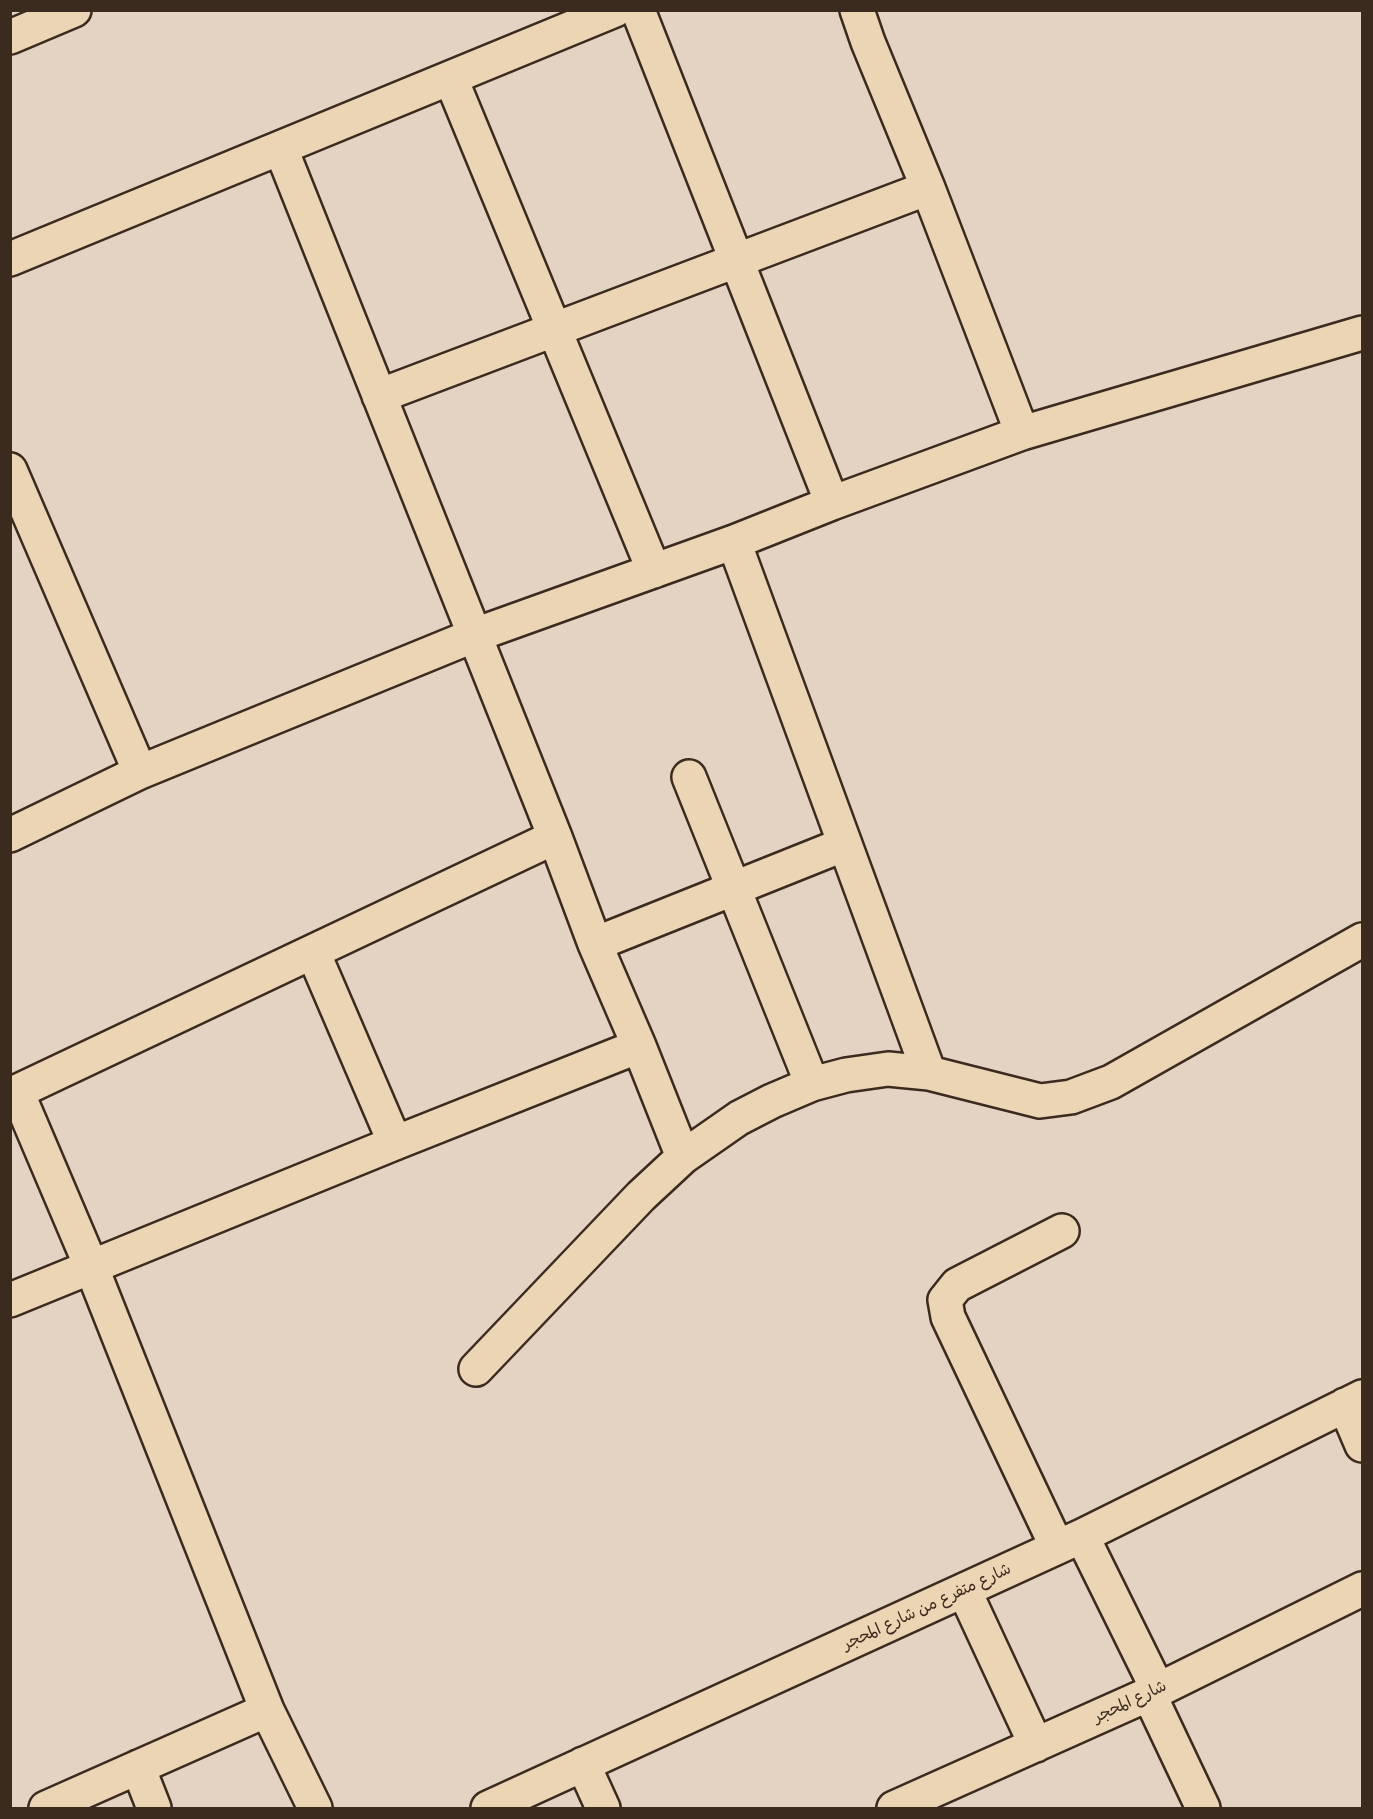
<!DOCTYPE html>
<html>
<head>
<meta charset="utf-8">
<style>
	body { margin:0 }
	#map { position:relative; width:1373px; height:1819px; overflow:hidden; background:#e4d2c2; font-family:"Patrick Hand",sans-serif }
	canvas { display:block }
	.frame { position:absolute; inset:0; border:12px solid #3b2a1e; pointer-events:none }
</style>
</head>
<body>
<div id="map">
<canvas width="1373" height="1819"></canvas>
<div class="frame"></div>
</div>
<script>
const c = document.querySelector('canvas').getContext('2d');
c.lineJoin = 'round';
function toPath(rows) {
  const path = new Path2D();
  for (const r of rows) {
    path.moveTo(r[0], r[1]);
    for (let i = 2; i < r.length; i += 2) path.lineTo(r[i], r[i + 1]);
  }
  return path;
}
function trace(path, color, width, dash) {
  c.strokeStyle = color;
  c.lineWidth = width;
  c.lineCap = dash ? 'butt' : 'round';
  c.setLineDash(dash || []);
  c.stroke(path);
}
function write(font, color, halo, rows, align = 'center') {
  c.font = font + ' "Patrick Hand","Playpen Sans Arabic",sans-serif';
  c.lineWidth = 5;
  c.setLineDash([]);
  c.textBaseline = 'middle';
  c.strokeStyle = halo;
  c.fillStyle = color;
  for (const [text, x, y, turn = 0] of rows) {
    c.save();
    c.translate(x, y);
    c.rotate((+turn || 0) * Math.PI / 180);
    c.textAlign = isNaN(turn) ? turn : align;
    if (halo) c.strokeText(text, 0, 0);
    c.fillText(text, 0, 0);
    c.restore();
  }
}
const minor = toPath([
	[638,10,832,503],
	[857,10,868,42,928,188,1022,433],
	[10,37,74,10],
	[451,79,654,571],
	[281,149,555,837,595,944,639,1046,683,1157],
	[10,259,615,10],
	[379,396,928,188],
	[10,470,140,772],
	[734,542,929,1073],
	[689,777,812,1084],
	[10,835,140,772,475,635,734,542,832,503,1022,433,1362,333],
	[595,944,845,844],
	[313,952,395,1143],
	[17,1092,91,1266,267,1710,315,1808],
	[10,1095,555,837],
	[10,1300,395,1143,639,1046],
	[476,1369,641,1196,683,1157,739,1118,772,1101,812,1084,846,1075,888,1069,929,1073,1040,1101,1071,1097,1111,1082,1362,940],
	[1345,1405,1362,1445],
	[1082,1536,1158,1690],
	[1057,1547,948,1317,945,1300,957,1285,1062,1231],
	[964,1590,1036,1745],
	[1149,1694,1203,1808],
	[583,1764,603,1808],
	[138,1767,154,1808],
	[46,1808,267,1710],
	[488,1808,1082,1536,1362,1397],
	[894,1808,1158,1690,1362,1589]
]);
trace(minor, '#3b2a1e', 38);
trace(minor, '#ebd5b4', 33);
write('16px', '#3b2a1e', '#ebd5b4', [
	["شارع متفرع من شارع المحجر",927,1607,-25],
	["شارع المحجر",1130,1702,-25]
]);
</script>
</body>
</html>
